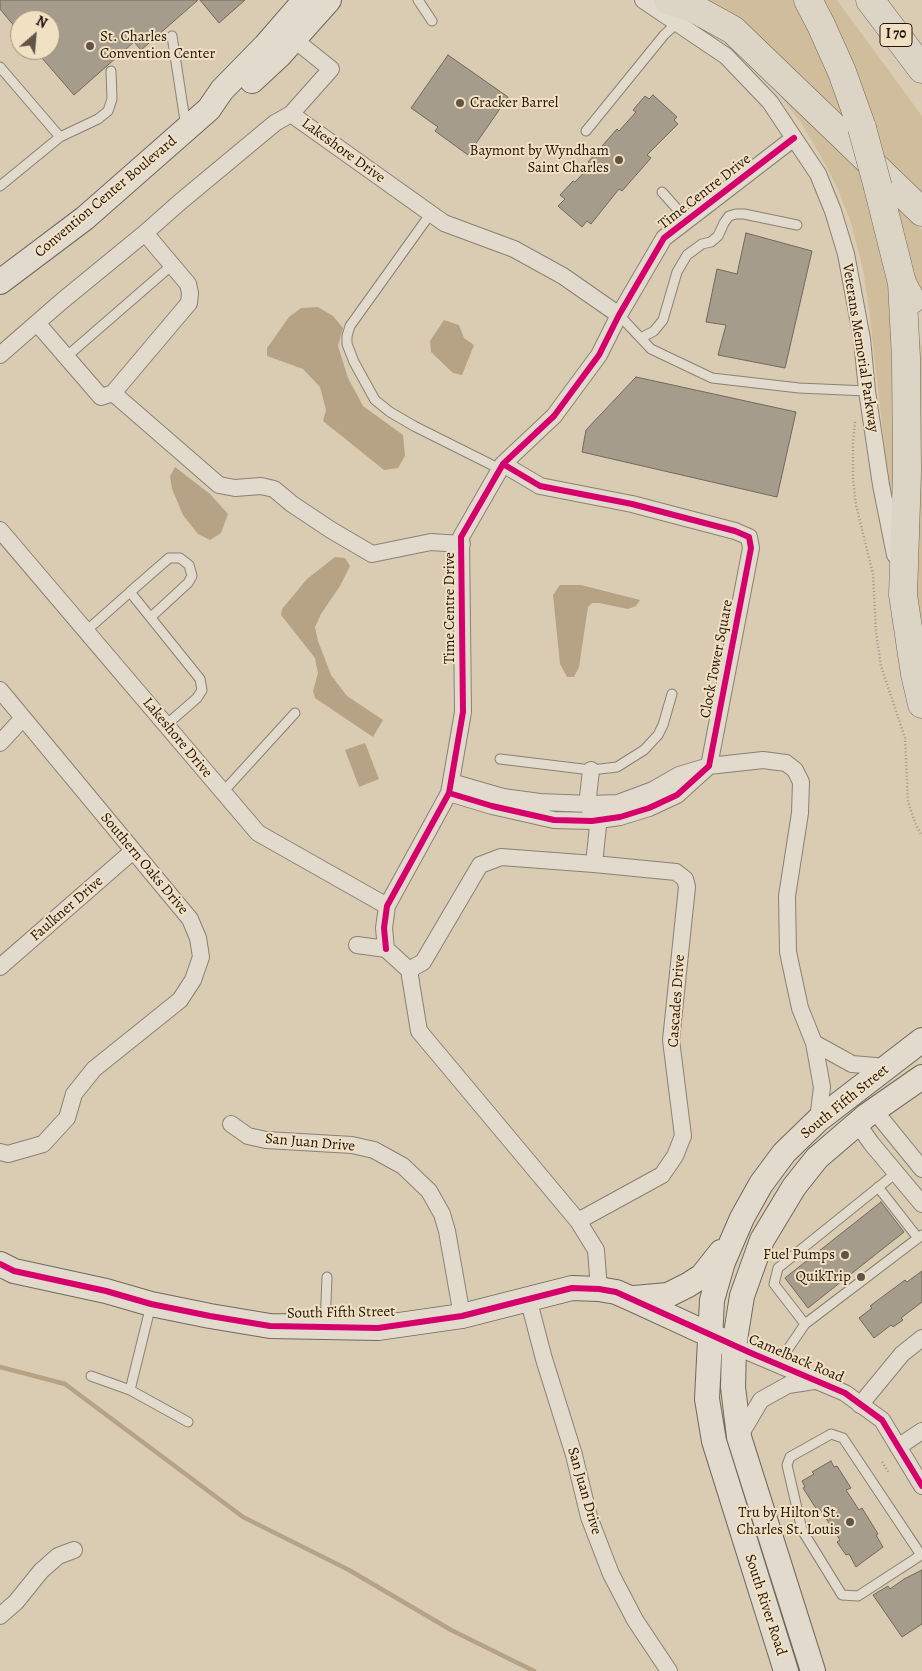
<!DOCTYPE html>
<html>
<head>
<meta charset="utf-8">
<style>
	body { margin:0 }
	#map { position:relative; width:922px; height:1671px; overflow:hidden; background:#daccb3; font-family:Alegreya,serif }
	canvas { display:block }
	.north { position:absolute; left:10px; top:10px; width:50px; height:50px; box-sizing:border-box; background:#f1e1c3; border:1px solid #9e8f7a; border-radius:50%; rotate:27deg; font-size:14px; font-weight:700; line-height:20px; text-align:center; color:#22130d }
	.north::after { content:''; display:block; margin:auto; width:18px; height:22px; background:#625447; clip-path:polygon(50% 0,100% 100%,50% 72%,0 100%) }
</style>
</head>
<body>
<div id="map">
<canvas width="922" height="1671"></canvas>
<div class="north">N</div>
</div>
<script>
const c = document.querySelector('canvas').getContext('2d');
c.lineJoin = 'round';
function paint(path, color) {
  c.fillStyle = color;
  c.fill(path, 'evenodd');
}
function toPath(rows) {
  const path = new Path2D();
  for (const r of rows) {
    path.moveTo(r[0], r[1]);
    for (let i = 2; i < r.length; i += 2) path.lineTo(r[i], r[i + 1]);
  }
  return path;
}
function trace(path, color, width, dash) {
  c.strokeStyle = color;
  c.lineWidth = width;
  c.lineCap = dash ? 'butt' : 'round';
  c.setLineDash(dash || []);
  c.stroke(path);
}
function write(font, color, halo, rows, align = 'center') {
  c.font = font + ' Alegreya,serif';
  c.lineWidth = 4;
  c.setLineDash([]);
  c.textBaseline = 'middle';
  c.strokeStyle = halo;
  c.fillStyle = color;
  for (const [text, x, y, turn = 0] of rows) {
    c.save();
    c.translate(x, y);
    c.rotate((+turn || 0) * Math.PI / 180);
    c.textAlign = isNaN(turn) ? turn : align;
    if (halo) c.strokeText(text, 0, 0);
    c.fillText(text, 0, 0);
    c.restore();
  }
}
paint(toPath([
	[704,0,801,0,855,131],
	[818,0,837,0,922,116,922,199,880,158],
	[785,93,866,172,891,295,896,343,895,495,890,495,869,309,863,269,851,223,837,187,819,153,800,121,781,97],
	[897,206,922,230,922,299,909,263],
	[911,325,922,347,922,623,918,603,911,536]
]), '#d0bd9c');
paint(toPath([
	[318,307,333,316,343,328,338,346,348,378,363,406,403,435,405,456,398,468,384,470,323,421,326,410,320,387,303,369,267,356,267,348,289,317,301,308],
	[444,320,459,325,464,338,474,345,462,375,453,373,431,352,430,341],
	[175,467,210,494,228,514,221,533,210,540,198,534,183,515,172,489,170,476],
	[335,557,345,558,350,566,340,586,321,614,315,627,318,641,331,675,347,696,383,720,373,737,315,698,313,691,318,673,315,658,281,615,282,609,307,579],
	[560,585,581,585,640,600,636,606,628,609,599,603,592,603,588,607,579,667,574,677,567,677,560,664,553,595],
	[365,743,379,779,359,787,345,750]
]), '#b6a284');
trace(toPath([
	[0,1367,65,1384,243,1517,349,1570,451,1630,534,1671]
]), '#b6a284', 4.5);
const building = toPath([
	[0,0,198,0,141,50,134,42,74,95,35,50,50,50,50,20,20,20,20,33,0,9,0,0],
	[200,0,245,0,219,23,200,0],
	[448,55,508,97,468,155,435,131,438,127,411,108,448,55],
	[653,95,677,117,674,120,678,124,647,155,651,158,622,191,619,189,591,224,587,221,582,227,558,206,565,199,560,195,573,181,575,182,591,165,588,162,617,129,619,131,636,112,633,110,645,96,649,99,653,95],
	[746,233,812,251,785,368,718,355,726,325,706,322,717,269,737,274,746,233],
	[636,377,796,412,777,497,582,452,586,430,636,377],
	[881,1202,904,1232,808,1308,785,1278,881,1202],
	[922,1271,922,1302,901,1318,903,1320,893,1327,891,1325,874,1338,859,1318,872,1308,870,1306,905,1280,907,1282,922,1271],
	[831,1461,834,1467,837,1466,851,1488,846,1490,859,1510,862,1508,878,1534,876,1535,883,1547,856,1567,849,1554,846,1555,837,1542,840,1540,820,1509,817,1510,803,1488,805,1487,802,1481,814,1474,812,1472,831,1461],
	[922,1570,922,1624,902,1637,873,1595,888,1586,890,1589,904,1579,922,1570]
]);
paint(building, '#a69c8b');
trace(building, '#71685c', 1);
const lane = toPath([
	[418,0,432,21],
	[172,36,186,127],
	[0,67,60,137,0,186],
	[586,131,664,35,678,22],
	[60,137,98,119,108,111,112,99,111,71],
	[662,192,687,220],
	[431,213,350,326,347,336,347,344,354,362,375,400,390,412,414,426,500,469],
	[619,315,651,349,712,378,799,388,867,391],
	[641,338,654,331,663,320,677,272,687,255,702,244,711,242,718,236,724,223,729,216,736,214,744,214,797,225],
	[66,357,172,265],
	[130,592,169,558,180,558,189,565,192,576,188,583,151,617],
	[86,631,130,592,200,679,202,690,197,698,166,725],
	[500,759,591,770,617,767,644,750,658,735,663,725,672,694],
	[223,792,295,713],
	[878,1187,918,1238],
	[805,1324,774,1284,778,1268,896,1173],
	[325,1327,327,1277],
	[777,1365,805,1324,922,1235],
	[91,1376,130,1390,188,1422],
	[130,1390,151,1305],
	[921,1555,843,1438,831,1434,790,1457,787,1465,802,1530,842,1595,858,1596,921,1555,922,1554]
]);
const street = toPath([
	[643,0,726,56,770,102,818,174,833,211,846,254,862,339,867,391,881,485,895,555],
	[291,114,444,223,514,249,563,276,619,315],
	[37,323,101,397,113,393,189,303,190,293,188,284,145,233],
	[0,355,62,301,145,233,180,202,275,123,291,114,331,69,286,33],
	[113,393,219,485,235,488,261,486,274,489,292,504,331,530,372,554,431,542,462,544],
	[0,530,258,833,387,906],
	[0,690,190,919,198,938,201,957,193,980,180,1000,94,1069,74,1094,67,1118,43,1144,8,1154,0,1152],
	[0,743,23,718],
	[591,770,588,797,592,821,598,826,594,864],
	[451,782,503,797,540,802,590,804,618,803,653,790,679,775,709,766,763,760,786,763,795,770,801,782,800,813,787,896,788,952,800,1008,814,1043,822,1087,818,1120],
	[449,793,492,806,554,820,592,821,620,817,649,808,677,795,709,766,751,548,749,537,735,531,632,504,540,486,503,464],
	[357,945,386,949],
	[386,949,384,928,387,906,449,793,463,712,461,537,503,464,554,416,599,355,619,315,664,238,794,138],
	[386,949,409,970,419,1031,578,1221,596,1250,599,1289],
	[0,967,133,851],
	[409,970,423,962,480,865,501,857,594,864,676,872,685,879,687,887,671,1040,683,1136,675,1156,662,1175,578,1221],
	[814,1043,852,1064,887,1067],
	[874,1110,922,1169],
	[857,1123,871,1143,922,1204],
	[231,1124,248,1136,266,1140,352,1145,374,1150,403,1166,429,1191,442,1214,447,1231,462,1316],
	[528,1298,544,1359,574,1455,589,1517,611,1574,635,1620,669,1671],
	[734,1346,845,1393,882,1420,922,1486],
	[860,1405,902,1354,922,1338],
	[739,1437,761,1400,788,1385,814,1381],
	[898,1447,922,1431],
	[0,1616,16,1602,41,1571,58,1556,74,1550]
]);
const secondary = toPath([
	[252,81,279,56,329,0],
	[0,282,85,218,209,109,222,90,265,46,305,0],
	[0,1264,14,1271,106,1291,151,1304,210,1316,270,1326,378,1328,462,1316,572,1288,599,1289,616,1292,632,1299,734,1346],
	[634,1298,668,1295,688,1285,702,1276,721,1252],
	[786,1671,714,1441,707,1399,712,1300,723,1262,742,1218,761,1184,784,1153,818,1120,922,1040],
	[813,1671,739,1437,733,1387,734,1346,742,1296,762,1240,794,1187,817,1158,866,1116,922,1077]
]);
const highway = toPath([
	[668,0,695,9,733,30,922,212],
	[808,0,821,25,842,72,862,128],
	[870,0,922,69],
	[878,187,902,283,911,300],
	[902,283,906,358,907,472,903,595,915,674,922,704]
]);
trace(lane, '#8a8172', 11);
trace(street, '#8a8172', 18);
trace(secondary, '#71685c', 26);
trace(highway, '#71685c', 29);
trace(toPath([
	[855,422,853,444,853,479,856,505,873,574,876,632,881,666,905,738,908,802,916,825,922,836],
	[882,1462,889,1473]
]), '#9d968d', 2.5, [1, 2.5]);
trace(lane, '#e1dacd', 9);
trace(street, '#e1dacd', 16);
trace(secondary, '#e1dacd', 24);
trace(highway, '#dcd4c5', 28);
const highwayBridge = toPath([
	[862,128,878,187]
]);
trace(highwayBridge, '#71685c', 29, []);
trace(highwayBridge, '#dcd4c5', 28);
trace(toPath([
	[449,793,492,806,554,820,592,821,620,817,649,808,677,795,709,766,751,548,749,537,735,531,632,504,540,486,503,464],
	[386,949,384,928,387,906,449,793,463,712,461,537,503,464,554,416,599,355,619,315,664,238,794,138],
	[0,1264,14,1271,106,1291,151,1304,210,1316,270,1326,378,1328,462,1316,572,1288,599,1289,616,1292,751,1353,845,1393,882,1420,922,1486]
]), '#d6006c', 6);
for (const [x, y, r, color] of [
	[90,46,5,"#625447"],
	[460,103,5,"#625447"],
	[619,160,5,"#625447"],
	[845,1255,5,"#625447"],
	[861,1277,5,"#625447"],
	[850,1522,5,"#625447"]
]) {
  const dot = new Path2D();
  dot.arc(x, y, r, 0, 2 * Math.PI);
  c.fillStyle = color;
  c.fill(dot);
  trace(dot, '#f1e1c3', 2);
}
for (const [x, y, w] of [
	[896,35,32]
]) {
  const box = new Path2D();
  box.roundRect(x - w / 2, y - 11.5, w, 23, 4);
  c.fillStyle = '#f1e1c3';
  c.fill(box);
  trace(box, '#22130d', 1);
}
write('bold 14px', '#22130d', null, [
	["I 70",896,35]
]);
write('15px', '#22130d', '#f1e1c3', [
	["St. Charles",100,37,"left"],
	["Convention Center",100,54,"left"],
	["Cracker Barrel",470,103,"left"],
	["Baymont by Wyndham",609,151],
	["Saint Charles",609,168],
	["Fuel Pumps",835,1255],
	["QuikTrip",851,1277],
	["Tru by Hilton St.",840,1513],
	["Charles St. Louis",840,1530]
], 'right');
write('15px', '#22130d', '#f1e1c3', [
	["Lakeshore Drive",343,151,36],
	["Time Centre Drive",705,192,-38],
	["Convention Center Boulevard",106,197,-40],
	["Veterans Memorial Parkway",860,348,81],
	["Time Centre Drive",450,608,-90],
	["Clock Tower Square",717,659,-79],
	["Lakeshore Drive",177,738,50],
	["Southern Oaks Drive",144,864,50],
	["Faulkner Drive",67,909,-41],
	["Cascades Drive",677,1001,-86],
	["South Fifth Street",845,1102,-39],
	["San Juan Drive",310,1143,5],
	["South Fifth Street",341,1313,-1],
	["Camelback Road",796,1359,23],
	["San Juan Drive",584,1491,74],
	["South River Road",765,1605,72]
]);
</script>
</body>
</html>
